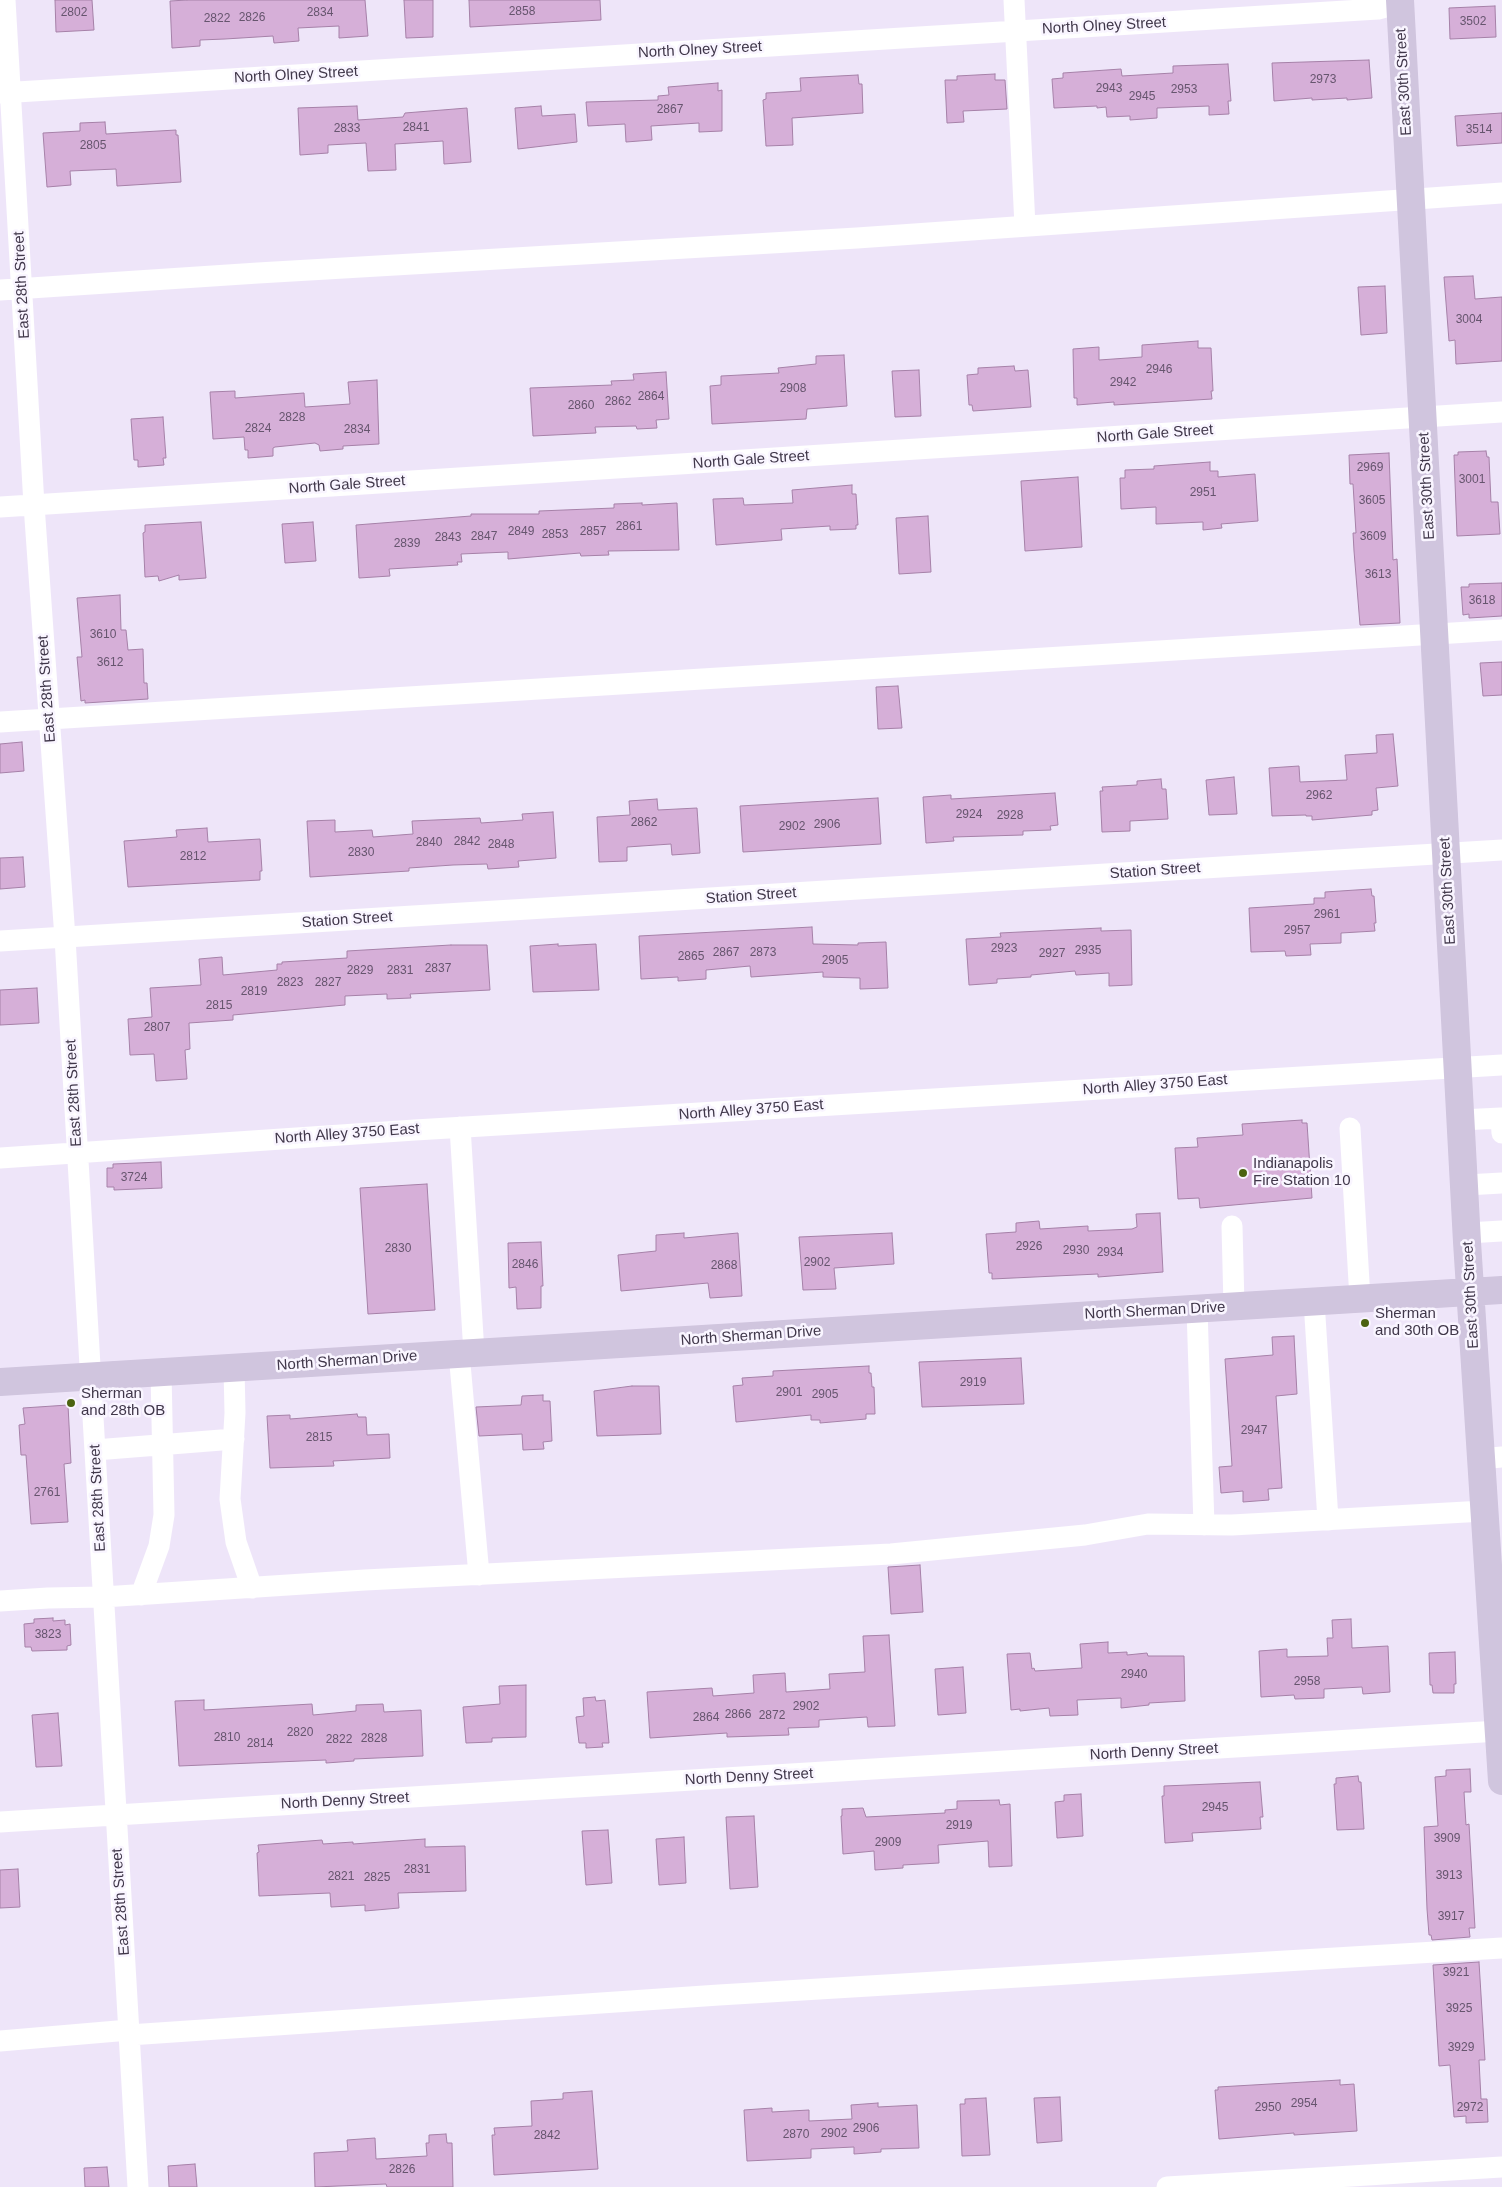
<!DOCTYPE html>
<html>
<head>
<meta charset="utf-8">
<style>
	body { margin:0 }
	canvas { display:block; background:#eee5f9 }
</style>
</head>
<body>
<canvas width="1502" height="2187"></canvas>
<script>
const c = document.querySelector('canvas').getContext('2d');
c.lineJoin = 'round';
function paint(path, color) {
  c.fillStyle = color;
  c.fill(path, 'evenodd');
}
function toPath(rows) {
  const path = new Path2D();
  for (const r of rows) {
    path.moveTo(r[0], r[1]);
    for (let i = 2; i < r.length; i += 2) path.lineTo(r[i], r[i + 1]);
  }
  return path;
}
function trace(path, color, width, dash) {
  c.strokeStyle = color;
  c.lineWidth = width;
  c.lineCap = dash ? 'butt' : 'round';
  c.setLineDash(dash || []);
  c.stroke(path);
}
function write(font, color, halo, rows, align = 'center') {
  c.font = font + ' Arial,sans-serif';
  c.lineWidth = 5;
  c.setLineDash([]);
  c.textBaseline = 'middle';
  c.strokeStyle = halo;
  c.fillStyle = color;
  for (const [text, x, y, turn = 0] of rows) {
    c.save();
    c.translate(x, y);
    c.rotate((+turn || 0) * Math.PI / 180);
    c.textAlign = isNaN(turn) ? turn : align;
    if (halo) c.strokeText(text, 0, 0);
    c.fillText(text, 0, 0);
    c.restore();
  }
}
const building = toPath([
	[55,0,92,0,94,30,56,32,55,0],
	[187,0,365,0,368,36,339,38,339,26,298,28,299,41,274,43,273,36,225,39,200,40,200,46,172,48,170,1,187,0],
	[404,0,433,0,433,37,406,38,404,0],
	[469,0,600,0,601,20,470,27,469,0],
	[1495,6,1496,37,1450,39,1449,8,1495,6],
	[1369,60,1372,98,1347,100,1347,98,1312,100,1312,98,1274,101,1272,63,1369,60],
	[1228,64,1231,101,1228,101,1229,114,1209,115,1209,106,1157,108,1157,118,1130,120,1130,116,1107,117,1106,107,1097,108,1097,106,1054,108,1052,79,1063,78,1063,73,1121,69,1122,76,1173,73,1173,66,1228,64],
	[995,74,995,80,1005,80,1007,109,963,111,964,122,947,123,945,80,957,80,957,76,995,74],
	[858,75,859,84,862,84,863,113,792,118,793,145,766,146,763,100,766,99,766,93,801,91,800,78,858,75],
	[718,83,718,91,722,90,722,131,699,132,699,123,651,126,652,140,626,142,625,124,588,126,586,102,658,100,658,96,669,95,668,87,718,83],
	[357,106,358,120,403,117,405,113,467,108,471,162,444,164,443,141,395,144,396,170,368,171,366,143,328,145,328,153,300,155,298,108,357,106],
	[541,106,542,116,575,114,577,142,518,149,515,108,541,106],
	[1502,113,1502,143,1457,146,1455,116,1502,113],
	[105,122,106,134,176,130,176,135,178,135,181,182,117,186,116,169,70,171,71,185,47,187,43,133,80,131,80,123,105,122],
	[1473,276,1475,299,1502,297,1502,361,1456,364,1455,340,1449,341,1444,277,1473,276],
	[1385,286,1387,333,1361,335,1358,287,1385,286],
	[1198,341,1198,348,1211,348,1213,391,1211,391,1212,399,1114,405,1114,402,1077,405,1077,398,1074,398,1073,349,1099,347,1099,360,1142,357,1142,345,1198,341],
	[844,355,847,406,807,409,806,419,712,424,710,386,721,385,721,376,779,373,778,368,816,364,816,356,844,355],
	[1014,366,1015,371,1028,370,1031,407,973,411,972,405,969,405,967,375,978,374,978,368,1014,366],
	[919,370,921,416,895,417,892,371,919,370],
	[666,372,669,419,656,420,657,428,637,429,636,426,595,427,596,433,533,436,530,388,612,385,611,381,634,380,633,374,666,372],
	[377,380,379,444,343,446,343,449,320,451,319,445,315,443,275,447,273,448,273,456,248,458,248,450,245,450,244,437,213,439,210,392,235,391,235,398,304,393,305,407,350,404,348,382,377,380],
	[163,417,166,458,163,458,164,465,138,467,138,460,134,460,131,419,163,417],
	[1486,451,1487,457,1489,457,1491,502,1498,502,1500,534,1457,536,1454,455,1458,455,1458,452,1486,451],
	[1389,453,1393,560,1397,559,1400,623,1360,625,1354,551,1353,533,1356,533,1353,484,1350,484,1349,455,1389,453],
	[1210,462,1210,471,1218,471,1218,477,1255,474,1258,521,1221,524,1222,528,1203,530,1203,522,1156,524,1156,507,1121,509,1120,478,1125,478,1125,470,1154,469,1154,466,1210,462],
	[1078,477,1082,547,1025,551,1021,481,1078,477],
	[852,485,852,494,856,494,858,525,856,525,856,529,830,530,830,526,781,529,782,540,716,545,713,499,743,498,744,505,793,503,792,490,852,485],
	[642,503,642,505,677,503,679,550,608,551,609,555,581,556,580,553,508,559,508,552,461,554,462,562,457,562,458,565,389,569,390,576,359,578,356,525,471,516,471,514,539,514,539,511,614,508,614,504,642,503],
	[928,516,931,572,899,574,896,518,928,516],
	[201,522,206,578,179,580,179,575,159,581,158,576,145,577,143,533,145,532,145,525,201,522],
	[313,522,316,561,285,563,282,524,313,522],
	[1502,583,1502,616,1469,618,1469,614,1463,615,1461,587,1469,587,1469,584,1502,583],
	[120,595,121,630,126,630,128,650,143,649,144,683,147,683,148,699,85,703,85,700,81,701,77,657,82,657,77,598,120,595],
	[1502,662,1502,695,1483,696,1480,663,1502,662],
	[898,686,902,728,878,729,876,687,898,686],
	[1393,734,1398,786,1376,788,1378,810,1372,811,1372,815,1312,820,1312,816,1306,816,1306,815,1272,816,1269,768,1299,766,1300,782,1347,780,1345,755,1377,753,1376,735,1393,734],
	[22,742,24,771,0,773,0,744,22,742],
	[1234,777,1237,814,1209,815,1206,780,1234,777],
	[1161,779,1162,789,1166,789,1168,819,1130,821,1130,831,1102,832,1100,791,1103,791,1102,787,1137,785,1137,781,1161,779],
	[1055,793,1058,825,1050,826,1051,830,1023,831,1023,835,953,837,954,841,926,843,923,797,951,795,951,799,1055,793],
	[878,798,881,844,743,852,740,806,878,798],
	[657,799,658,810,697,808,700,853,672,855,671,844,627,847,627,861,599,862,597,817,630,815,629,801,657,799],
	[553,812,556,858,518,861,519,867,488,869,487,864,453,865,409,868,409,871,310,877,307,821,335,820,335,832,372,830,373,837,413,834,412,821,480,818,481,823,523,820,522,814,553,812],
	[207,828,208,842,260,839,262,871,260,871,260,880,128,887,124,841,177,837,176,830,207,828],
	[23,857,25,887,0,889,0,858,23,857],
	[1371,889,1372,896,1374,896,1376,923,1374,923,1375,931,1341,933,1341,943,1310,944,1311,955,1286,956,1285,951,1251,952,1249,908,1314,904,1314,898,1325,898,1325,892,1371,889],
	[812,927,813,944,858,945,858,943,886,942,888,988,860,989,860,978,823,977,823,972,751,977,750,966,706,970,706,979,678,981,678,977,641,979,639,936,812,927],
	[1101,928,1101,931,1131,930,1132,985,1109,986,1109,973,1076,975,1075,971,1031,975,1031,977,997,979,997,983,969,985,966,939,1001,937,1000,933,1101,928],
	[558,944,558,946,596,944,599,990,533,992,530,946,558,944],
	[451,945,487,945,490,990,410,994,411,998,387,999,387,994,345,996,345,1005,233,1015,233,1020,189,1023,190,1049,185,1050,187,1079,156,1081,154,1054,130,1055,128,1019,152,1017,150,988,201,985,199,959,222,957,223,975,277,970,277,964,282,964,282,962,347,958,347,951,451,945],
	[37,988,39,1023,0,1025,0,990,37,988],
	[1302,1120,1302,1123,1307,1123,1312,1198,1200,1208,1199,1198,1178,1199,1175,1148,1198,1147,1197,1138,1243,1135,1242,1124,1302,1120],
	[161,1162,162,1188,114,1190,114,1187,107,1187,107,1168,113,1168,113,1164,161,1162],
	[427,1184,435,1310,368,1314,360,1188,427,1184],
	[1160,1213,1163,1272,1098,1277,1098,1274,992,1279,992,1273,989,1273,986,1234,1016,1232,1016,1223,1039,1221,1040,1229,1088,1226,1088,1231,1132,1229,1137,1227,1136,1214,1160,1213],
	[684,1233,684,1238,738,1233,742,1296,710,1298,708,1283,621,1291,618,1255,656,1251,656,1235,684,1233],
	[892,1233,894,1264,834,1268,836,1289,803,1290,799,1237,892,1233],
	[541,1242,543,1286,541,1286,541,1308,517,1309,516,1287,509,1288,508,1243,541,1242],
	[1294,1336,1297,1394,1276,1396,1282,1488,1268,1489,1269,1500,1243,1502,1243,1491,1221,1493,1219,1467,1232,1466,1225,1359,1273,1355,1272,1337,1294,1336],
	[1021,1358,1024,1404,922,1407,919,1362,1021,1358],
	[869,1366,869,1373,871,1373,872,1387,874,1387,875,1414,866,1414,866,1419,820,1423,820,1420,811,1420,811,1415,736,1422,733,1386,743,1385,742,1378,773,1376,773,1371,869,1366],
	[632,1386,659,1386,661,1434,597,1436,594,1391,632,1386],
	[543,1395,543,1401,550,1401,552,1441,543,1442,544,1449,523,1450,522,1434,479,1436,476,1407,521,1405,522,1396,543,1395],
	[68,1405,71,1463,64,1464,68,1522,31,1524,26,1455,21,1455,19,1425,25,1424,23,1408,68,1405],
	[357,1414,358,1417,366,1417,367,1435,389,1434,390,1458,333,1461,334,1466,270,1468,267,1416,290,1415,290,1419,357,1414],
	[920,1565,923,1612,891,1614,888,1567,920,1565],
	[53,1618,53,1621,65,1620,65,1625,70,1624,71,1645,67,1646,67,1650,32,1651,31,1647,25,1647,24,1624,34,1623,34,1619,53,1618],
	[1351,1619,1352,1648,1388,1646,1390,1692,1363,1694,1362,1687,1324,1689,1324,1698,1295,1699,1294,1695,1261,1697,1259,1651,1287,1649,1287,1657,1328,1656,1327,1638,1333,1638,1332,1620,1351,1619],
	[889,1635,895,1726,868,1727,867,1717,819,1720,819,1727,788,1728,789,1735,727,1737,727,1733,650,1738,647,1692,712,1688,713,1696,754,1693,753,1675,785,1673,786,1692,830,1689,829,1674,865,1672,863,1636,889,1635],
	[1108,1642,1108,1653,1127,1652,1127,1655,1147,1653,1148,1656,1184,1656,1185,1701,1149,1703,1149,1705,1121,1708,1121,1698,1077,1700,1078,1715,1050,1716,1049,1708,1020,1711,1020,1709,1011,1710,1007,1654,1030,1653,1032,1669,1034,1668,1035,1671,1082,1668,1080,1644,1108,1642],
	[1455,1652,1456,1684,1454,1684,1454,1693,1433,1693,1432,1685,1430,1685,1429,1653,1455,1652],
	[963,1667,966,1713,938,1715,935,1669,963,1667],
	[526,1685,526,1737,492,1738,492,1742,466,1743,463,1707,500,1704,499,1686,526,1685],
	[595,1697,596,1701,605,1700,609,1743,602,1743,603,1747,586,1748,586,1743,579,1743,576,1717,584,1716,583,1698,595,1697],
	[204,1700,204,1710,312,1704,313,1715,356,1711,356,1705,383,1704,384,1712,421,1710,423,1756,354,1759,354,1761,326,1763,326,1760,179,1766,175,1701,204,1700],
	[58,1713,62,1766,36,1767,32,1715,58,1713],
	[1470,1769,1471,1792,1464,1792,1466,1825,1469,1824,1475,1928,1469,1928,1470,1937,1432,1940,1431,1935,1429,1935,1427,1909,1424,1827,1438,1826,1435,1777,1446,1776,1446,1770,1470,1769],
	[1358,1776,1359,1782,1361,1782,1364,1829,1337,1830,1334,1784,1336,1784,1336,1778,1358,1776],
	[1260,1782,1263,1817,1260,1817,1261,1829,1192,1833,1193,1841,1165,1843,1162,1796,1164,1796,1164,1786,1260,1782],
	[1081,1794,1083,1836,1057,1838,1055,1802,1064,1801,1064,1795,1081,1794],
	[999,1800,1000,1805,1010,1804,1012,1866,989,1867,988,1841,938,1845,939,1863,903,1865,903,1868,875,1870,874,1851,843,1854,841,1816,842,1816,842,1809,863,1808,866,1817,945,1813,945,1810,957,1809,957,1801,999,1800],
	[754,1816,758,1887,730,1889,726,1817,754,1816],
	[608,1830,612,1883,586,1885,582,1831,608,1830],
	[684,1837,686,1883,659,1885,656,1839,684,1837],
	[425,1839,425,1847,465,1846,466,1891,398,1893,399,1908,365,1911,365,1905,331,1907,330,1893,259,1896,257,1853,259,1852,258,1845,322,1840,323,1844,353,1842,353,1844,425,1839],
	[18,1869,20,1907,0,1908,0,1870,18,1869],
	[1479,1962,1485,2060,1479,2060,1481,2099,1487,2099,1488,2122,1466,2123,1466,2116,1454,2117,1450,2065,1439,2066,1433,1965,1479,1962],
	[1340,2080,1340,2085,1354,2084,1357,2131,1294,2135,1294,2133,1219,2139,1215,2090,1218,2090,1218,2087,1340,2080],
	[592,2091,598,2169,494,2175,492,2135,495,2135,494,2128,532,2126,531,2101,563,2099,563,2093,592,2091],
	[1060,2097,1062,2141,1037,2143,1034,2098,1060,2097],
	[986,2098,990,2155,962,2156,960,2104,965,2104,965,2099,986,2098],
	[878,2103,878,2107,917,2105,919,2148,881,2149,881,2152,854,2154,854,2147,811,2149,811,2158,747,2161,744,2110,772,2108,772,2112,809,2110,809,2121,852,2119,851,2105,878,2103],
	[446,2134,447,2143,452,2143,453,2187,387,2187,386,2184,315,2187,314,2153,348,2151,347,2140,375,2138,376,2159,427,2156,426,2143,429,2143,429,2135,446,2134],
	[195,2164,197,2187,169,2187,168,2166,195,2164],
	[107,2167,109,2187,85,2187,84,2168,107,2167]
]);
paint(building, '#d6afd8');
trace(building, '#a681a8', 1);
trace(toPath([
	[5,0,34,505,65,938,138,2187],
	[1014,0,1025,226],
	[0,93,1378,9,1389,6,1397,0],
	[0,290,258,273,857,238,1502,193],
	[0,507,1502,412],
	[0,722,1502,630],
	[0,941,1502,850],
	[1461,1120,1501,1118,1502,1133],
	[460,1127,474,1353],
	[1350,1128,1360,1299],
	[0,1158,415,1130,1502,1065],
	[1466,1185,1502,1183],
	[1232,1226,1234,1306],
	[1467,1233,1502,1231],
	[1314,1301,1328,1520],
	[1197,1309,1204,1525],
	[459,1353,479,1575],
	[234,1368,235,1413,230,1499,236,1542,252,1588],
	[95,1450,234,1439],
	[1481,1459,1502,1457],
	[141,1595,159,1546,164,1515,161,1372],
	[0,1601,48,1598,103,1597,365,1580,891,1554,1085,1535,1148,1524,1232,1525,1484,1511],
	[0,1822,1499,1731],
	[129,2035,719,1995,1502,1948],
	[0,2041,129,2030],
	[1167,2187,1502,2167]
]), '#fff', 21);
trace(toPath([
	[1400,0,1467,1242,1502,1781],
	[0,1382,1502,1290]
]), '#d0c5de', 28);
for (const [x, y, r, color] of [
	[1243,1173,5,"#4c6311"],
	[1365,1323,5,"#4c6311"],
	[71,1403,5,"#4c6311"]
]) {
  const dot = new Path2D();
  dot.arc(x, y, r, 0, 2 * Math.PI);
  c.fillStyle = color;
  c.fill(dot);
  trace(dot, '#f9f5ff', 2);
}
write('12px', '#66556e', null, [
	["2858",522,12],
	["2802",74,13],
	["2834",320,13],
	["2826",252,18],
	["2822",217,19],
	["3502",1473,22],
	["2973",1323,80],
	["2943",1109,89],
	["2953",1184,90],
	["2945",1142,97],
	["2867",670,110],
	["2841",416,128],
	["2833",347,129],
	["3514",1479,130],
	["2805",93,146],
	["3004",1469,320],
	["2946",1159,370],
	["2942",1123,383],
	["2908",793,389],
	["2864",651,397],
	["2862",618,402],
	["2860",581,406],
	["2828",292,418],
	["2824",258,429],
	["2834",357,430],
	["2969",1370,468],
	["3001",1472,480],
	["2951",1203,493],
	["3605",1372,501],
	["2861",629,527],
	["2849",521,532],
	["2857",593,532],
	["2853",555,535],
	["2847",484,537],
	["3609",1373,537],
	["2843",448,538],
	["2839",407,544],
	["3613",1378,575],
	["3618",1482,601],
	["3610",103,635],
	["3612",110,663],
	["2962",1319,796],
	["2924",969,815],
	["2928",1010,816],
	["2862",644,823],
	["2906",827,825],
	["2902",792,827],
	["2842",467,842],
	["2840",429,843],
	["2848",501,845],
	["2830",361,853],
	["2812",193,857],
	["2961",1327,915],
	["2957",1297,931],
	["2923",1004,949],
	["2935",1088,951],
	["2867",726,953],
	["2873",763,953],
	["2927",1052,954],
	["2865",691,957],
	["2905",835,961],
	["2837",438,969],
	["2829",360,971],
	["2831",400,971],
	["2823",290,983],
	["2827",328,983],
	["2819",254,992],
	["2815",219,1006],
	["2807",157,1028],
	["3724",134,1178],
	["2926",1029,1247],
	["2830",398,1249],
	["2930",1076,1251],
	["2934",1110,1253],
	["2902",817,1263],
	["2846",525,1265],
	["2868",724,1266],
	["2919",973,1383],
	["2901",789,1393],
	["2905",825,1395],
	["2947",1254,1431],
	["2815",319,1438],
	["2761",47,1493],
	["3823",48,1635],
	["2940",1134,1675],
	["2958",1307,1682],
	["2902",806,1707],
	["2866",738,1715],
	["2872",772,1716],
	["2864",706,1718],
	["2820",300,1733],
	["2810",227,1738],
	["2828",374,1739],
	["2822",339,1740],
	["2814",260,1744],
	["2945",1215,1808],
	["2919",959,1826],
	["3909",1447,1839],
	["2909",888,1843],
	["2831",417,1870],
	["3913",1449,1876],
	["2821",341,1877],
	["2825",377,1878],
	["3917",1451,1917],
	["3921",1456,1973],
	["3925",1459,2009],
	["3929",1461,2048],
	["2954",1304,2104],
	["2950",1268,2108],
	["2972",1470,2108],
	["2906",866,2129],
	["2902",834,2134],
	["2870",796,2135],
	["2842",547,2136],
	["2826",402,2170]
]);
write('15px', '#40374a', '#f9f5ff', [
	["North Olney Street",1104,26,-3],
	["North Olney Street",700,50,-3],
	["North Olney Street",296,75,-3],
	["East 30th Street",1404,82,-93],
	["East 28th Street",22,285,-93],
	["North Gale Street",1155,434,-4],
	["North Gale Street",751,460,-4],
	["North Gale Street",347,485,-4],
	["East 30th Street",1427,486,-93],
	["East 28th Street",47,689,-94],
	["Station Street",1155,871,-4],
	["East 30th Street",1448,891,-93],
	["Station Street",751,896,-4],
	["Station Street",347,920,-4],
	["North Alley 3750 East",1155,1085,-4],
	["East 28th Street",74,1093,-93],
	["North Alley 3750 East",751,1110,-4],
	["North Alley 3750 East",347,1134,-4],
	["East 30th Street",1471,1295,-93],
	["North Sherman Drive",1155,1311,-3],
	["North Sherman Drive",751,1336,-4],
	["North Sherman Drive",347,1361,-4],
	["East 28th Street",98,1498,-93],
	["North Denny Street",1154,1752,-3],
	["North Denny Street",749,1777,-3],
	["North Denny Street",345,1801,-3],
	["East 28th Street",121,1902,-94]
]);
write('15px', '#40374a', '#f9f5ff', [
	["Indianapolis",1253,1164],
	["Fire Station 10",1253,1181],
	["Sherman",1375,1314],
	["and 30th OB",1375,1331],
	["Sherman",81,1394],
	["and 28th OB",81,1411]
], 'left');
</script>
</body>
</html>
